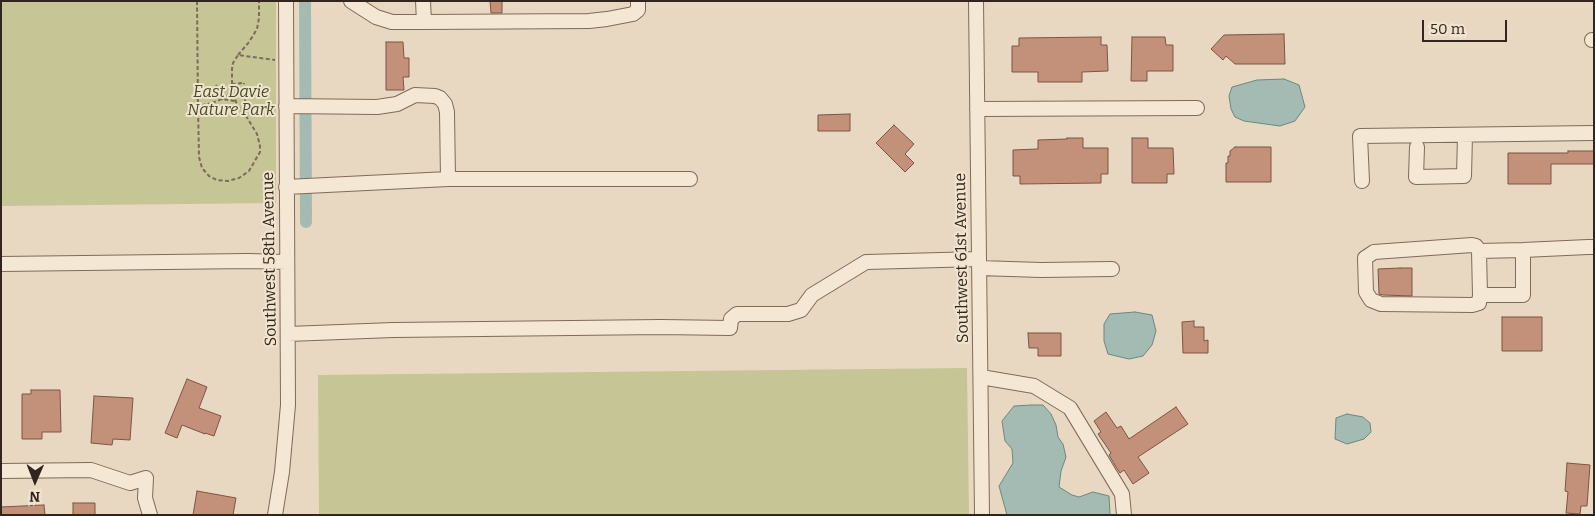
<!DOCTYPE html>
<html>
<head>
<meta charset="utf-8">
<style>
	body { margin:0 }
	#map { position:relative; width:1595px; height:516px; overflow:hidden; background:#e8d8c1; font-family:Bitter,serif }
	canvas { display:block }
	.frame { position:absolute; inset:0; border:2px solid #31251d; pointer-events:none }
	.north { position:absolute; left:10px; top:456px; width:50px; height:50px; -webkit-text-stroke:4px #f1e4cf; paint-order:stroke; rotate:181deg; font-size:14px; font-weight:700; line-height:20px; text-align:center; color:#31251d }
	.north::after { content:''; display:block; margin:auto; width:18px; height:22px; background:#31251d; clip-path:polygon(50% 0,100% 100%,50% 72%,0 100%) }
	.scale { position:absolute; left:1422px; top:20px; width:85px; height:22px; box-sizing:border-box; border:2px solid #31251d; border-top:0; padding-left:6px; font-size:15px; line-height:18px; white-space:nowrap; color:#31251d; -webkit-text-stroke:4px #f1e4cf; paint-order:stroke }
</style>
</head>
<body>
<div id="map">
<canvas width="1595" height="516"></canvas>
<div class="frame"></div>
<div class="north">N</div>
<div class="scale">50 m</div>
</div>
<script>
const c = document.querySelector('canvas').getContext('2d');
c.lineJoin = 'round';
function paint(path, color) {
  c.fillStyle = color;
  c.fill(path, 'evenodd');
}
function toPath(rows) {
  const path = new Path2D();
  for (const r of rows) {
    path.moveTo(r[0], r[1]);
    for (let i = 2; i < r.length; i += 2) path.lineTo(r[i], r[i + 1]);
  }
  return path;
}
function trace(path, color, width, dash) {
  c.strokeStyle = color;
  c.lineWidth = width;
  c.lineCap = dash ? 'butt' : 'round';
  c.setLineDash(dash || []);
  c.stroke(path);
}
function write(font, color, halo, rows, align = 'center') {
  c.font = font + ' Bitter,serif';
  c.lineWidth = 4;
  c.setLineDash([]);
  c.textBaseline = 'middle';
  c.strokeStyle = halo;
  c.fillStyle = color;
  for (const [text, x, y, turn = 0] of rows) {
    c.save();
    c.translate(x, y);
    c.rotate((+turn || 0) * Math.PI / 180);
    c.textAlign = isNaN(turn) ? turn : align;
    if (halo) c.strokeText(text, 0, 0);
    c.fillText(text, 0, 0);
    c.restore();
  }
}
paint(toPath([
	[1,1,276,1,276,203,1,206],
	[967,368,969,515,319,515,318,375]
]), '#c5c596');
const water = toPath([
	[1284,79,1299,85,1305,107,1295,121,1280,126,1244,121,1235,117,1231,109,1229,96,1232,87,1257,80,1284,79],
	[1135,312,1152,315,1156,331,1152,345,1143,356,1129,359,1108,354,1104,341,1104,324,1110,314,1135,312],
	[1032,405,1043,405,1051,414,1056,425,1058,437,1063,444,1066,457,1061,471,1059,487,1072,495,1079,497,1093,492,1109,496,1110,514,1109,515,1007,515,999,486,1013,463,1012,449,1005,441,1002,421,1014,406,1032,405],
	[1347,414,1363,417,1370,423,1371,432,1364,439,1347,444,1335,439,1336,418,1347,414]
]);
paint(water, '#a3bbb2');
trace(water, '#6b887e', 1);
trace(toPath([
	[305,1,306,222]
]), '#a3bbb2', 12);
const building = toPath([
	[490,1,502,1,502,13,491,13,490,1],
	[1284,34,1285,64,1235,64,1226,56,1223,60,1211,49,1224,35,1284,34],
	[1101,37,1101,45,1107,45,1108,71,1082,72,1082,82,1038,82,1038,72,1012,72,1012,46,1019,46,1019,38,1101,37],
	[1132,37,1165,37,1166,45,1173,45,1173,71,1147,71,1147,81,1131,81,1132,37],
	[386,42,403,42,404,58,409,58,409,77,403,77,404,90,386,90,386,42],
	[850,114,850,131,818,131,818,115,850,114],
	[894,125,914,144,905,154,914,163,905,172,876,143,894,125],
	[1067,138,1083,138,1083,148,1108,148,1108,174,1101,174,1101,183,1020,184,1020,176,1013,176,1013,150,1038,149,1038,140,1067,139,1067,138],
	[1132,138,1148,138,1148,148,1173,148,1174,174,1167,174,1167,183,1132,183,1132,138],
	[1235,147,1271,147,1271,182,1226,182,1226,163,1228,163,1228,156,1230,156,1230,151,1235,147],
	[1568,151,1594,151,1594,164,1551,164,1551,184,1508,184,1508,153,1568,153,1568,151],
	[1400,268,1412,268,1412,296,1383,295,1379,294,1378,269,1400,268],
	[1502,317,1542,317,1542,351,1502,351,1502,317],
	[1194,321,1194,327,1204,327,1204,341,1208,340,1208,353,1183,353,1182,322,1194,321],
	[1028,333,1061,333,1061,356,1038,356,1038,348,1029,348,1028,333],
	[187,379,207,387,199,408,221,416,214,436,205,433,205,434,182,425,177,438,165,433,187,379],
	[31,390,60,390,61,432,42,432,42,439,22,439,22,394,31,394,31,390],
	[94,396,133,398,130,440,113,439,112,445,91,443,94,396],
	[1176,407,1188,424,1138,457,1149,473,1133,484,1124,470,1120,473,1116,467,1109,455,1111,453,1098,434,1101,432,1094,421,1106,412,1117,428,1121,426,1129,439,1176,407],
	[1567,463,1590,465,1587,506,1581,506,1580,514,1566,513,1568,492,1565,491,1567,463],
	[197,491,236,498,233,515,193,515,197,491],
	[73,503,95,503,95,515,73,515,73,503],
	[44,505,45,515,1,515,1,507,44,505]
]);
paint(building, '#c3917a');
trace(building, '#7d5443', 1);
const minor = toPath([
	[351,1,376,17,392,22,424,22,423,1],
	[976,1,982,515],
	[424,22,589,21,607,19,633,14,638,10,638,1],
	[1592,40,1594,40],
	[286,106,377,107,397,104,415,95,435,96,440,98,445,104,447,112,448,179],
	[977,109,1197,108],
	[1417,147,1416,177,1464,176,1465,135],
	[1362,181,1360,136,1594,133],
	[286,187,448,179,690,179],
	[1523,250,1523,295,1480,295,1479,251,1523,250,1588,247,1594,247],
	[1479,251,1476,246,1472,245,1374,252,1365,258,1366,292,1371,300,1381,304,1472,305,1479,303,1480,295],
	[1,264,248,261,287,262],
	[979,268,1041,270,1112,269],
	[288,334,393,330,661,327,730,328,731,319,737,314,788,314,801,310,812,295,866,262,979,259],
	[981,377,1034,386,1070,408,1122,494,1124,515],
	[1,471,91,470,130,483,146,478,145,498,150,515],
	[275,515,282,472,288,405,286,1]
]);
trace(minor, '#806a5a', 16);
trace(toPath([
	[197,1,198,106],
	[238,55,249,42,257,29,259,18,259,1],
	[242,83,232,84,232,89,237,105,246,116,244,83],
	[232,84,232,69,233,63,238,55,275,60],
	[216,85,222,99,228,95,232,89],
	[212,103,222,99,235,101],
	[216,115,212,103,198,106,199,157,202,168,209,176,217,180,228,181,239,178,249,171,260,152,260,146,257,134,246,116]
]), '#806a5a', 2, [4, 2.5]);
trace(minor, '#f4e7d3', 14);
write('italic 16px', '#464b26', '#f1e4cf', [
	["East Davie",231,93],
	["Nature Park",231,111]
]);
write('16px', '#31251d', '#f1e4cf', [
	["Southwest 61st Avenue",962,258,-91],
	["Southwest 58th Avenue",270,259,-91]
]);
</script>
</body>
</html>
